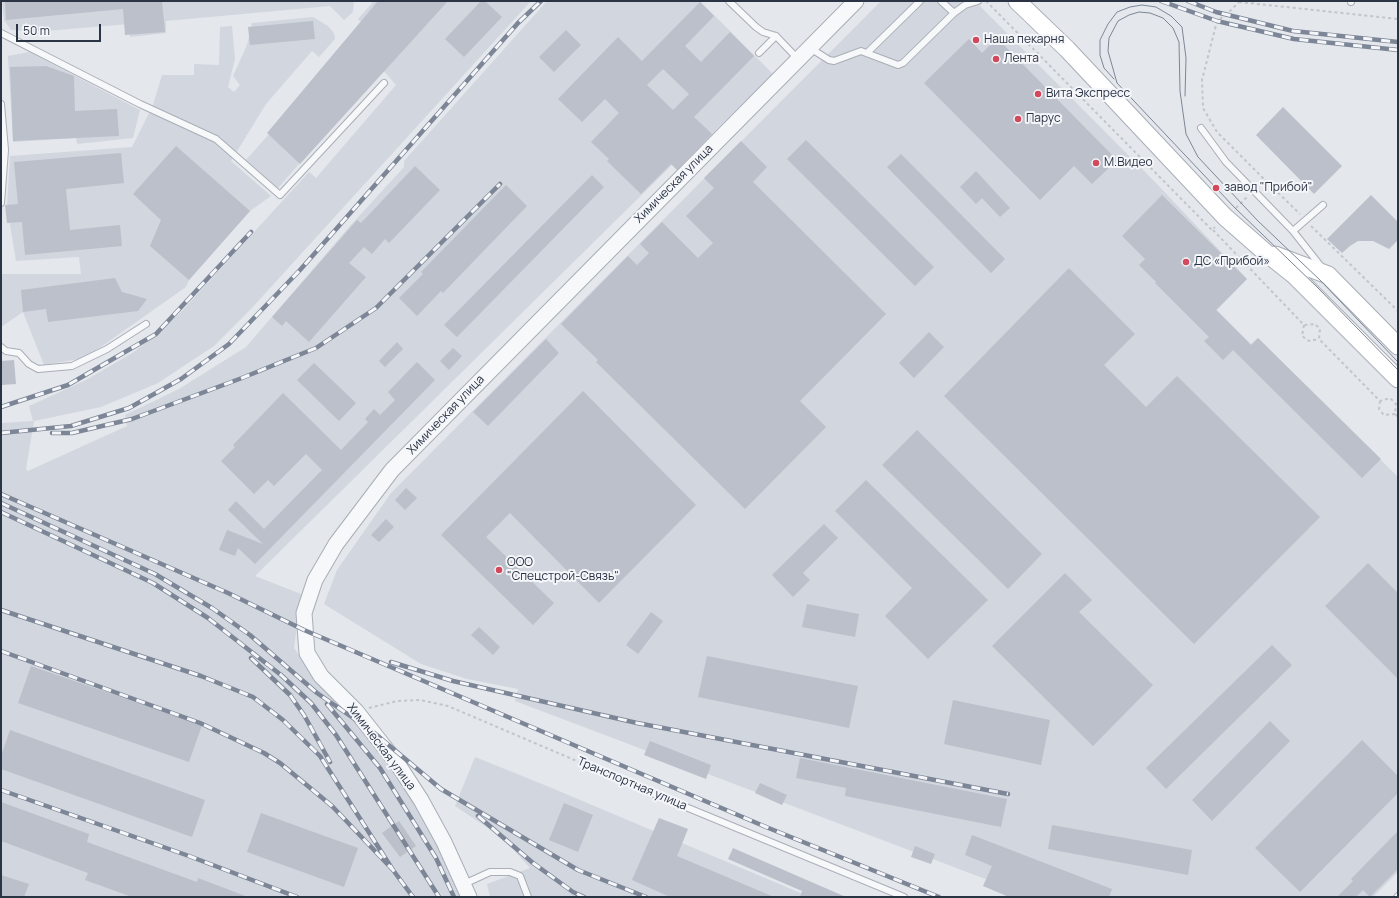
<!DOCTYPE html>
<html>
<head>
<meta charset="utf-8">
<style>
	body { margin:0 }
	#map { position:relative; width:1399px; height:898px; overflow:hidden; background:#e4e7ec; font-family:Manrope,sans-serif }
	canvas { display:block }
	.frame { position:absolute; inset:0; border:2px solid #2b3445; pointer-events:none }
	.scale { position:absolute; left:16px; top:24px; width:85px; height:18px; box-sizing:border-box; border:2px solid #2b3445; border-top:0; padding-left:5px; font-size:12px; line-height:14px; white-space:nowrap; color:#2b3445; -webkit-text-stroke:3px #f4f6f9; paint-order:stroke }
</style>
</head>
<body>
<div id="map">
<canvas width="1399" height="898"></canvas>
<div class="frame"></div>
<div class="scale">50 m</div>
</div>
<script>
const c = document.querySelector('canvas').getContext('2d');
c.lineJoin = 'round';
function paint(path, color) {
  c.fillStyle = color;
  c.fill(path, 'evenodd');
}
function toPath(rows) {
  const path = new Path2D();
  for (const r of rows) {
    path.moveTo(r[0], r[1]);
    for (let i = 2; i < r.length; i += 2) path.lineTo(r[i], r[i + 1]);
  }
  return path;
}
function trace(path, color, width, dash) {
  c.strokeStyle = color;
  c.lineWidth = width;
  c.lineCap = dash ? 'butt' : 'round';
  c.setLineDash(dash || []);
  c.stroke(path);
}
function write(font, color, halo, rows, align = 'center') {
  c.font = font + ' Manrope,sans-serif';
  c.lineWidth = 4;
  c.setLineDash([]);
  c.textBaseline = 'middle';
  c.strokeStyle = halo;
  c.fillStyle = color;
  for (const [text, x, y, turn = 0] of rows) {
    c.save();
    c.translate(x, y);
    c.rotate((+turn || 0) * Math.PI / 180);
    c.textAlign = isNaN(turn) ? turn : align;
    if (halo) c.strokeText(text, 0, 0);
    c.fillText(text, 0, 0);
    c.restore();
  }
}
paint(toPath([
	[2,1,354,1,353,12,344,20,330,6,166,21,166,33,130,37,129,24,46,31,11,30,4,20],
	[374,1,531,1,251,309,214,346,158,383,101,407,34,421,26,469,28,471,127,426,125,415,179,389,246,347,350,226,404,167,404,161,547,1,700,1,773,74,681,164,673,164,255,576,301,594,294,648,308,668,342,701,414,796,465,897,1,897,1,423,33,421,29,406,86,380,134,352,180,313,309,172,316,178,396,85,382,69,278,188,246,160,365,26,358,19],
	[881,1,975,1,1154,181,1247,279,1217,310,1251,344,1258,338,1398,477,1398,872,1373,897,1033,897,515,701,518,689,467,679,421,664,324,604,337,570,391,493],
	[313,17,328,26,334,33,335,39,319,57,312,51,266,104,231,161,271,196,250,211,189,280,186,287,85,358,44,365,23,312,1,327,1,274,81,274,79,257,16,261,7,206,10,156,132,147,153,105,162,75,194,75,194,64,219,65,220,27,232,26,235,59,228,87,234,92,240,85,233,76,247,45,252,23],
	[29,52,140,110,133,138,77,144,76,138,13,142,8,56],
	[475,757,547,786,810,897,490,897,487,884,530,868,503,838,455,806]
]), '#d2d6de');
paint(toPath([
	[5,1,162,1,165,32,125,35,123,9,6,20],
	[378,1,448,1,300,164,267,133],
	[481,1,485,1,502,17,464,57,445,39],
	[700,2,714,16,685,46,701,62,730,32,754,56,694,117,712,134,677,170,671,164,641,194,607,161,609,159,591,142,619,113,605,99,582,122,558,99,618,37,642,61],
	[663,69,689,94,673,110,647,85],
	[313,21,315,39,250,45,248,27],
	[566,30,581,45,554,72,539,57],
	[997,38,1117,160,1092,184,1074,166,1040,200,924,83,969,39,982,53],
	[46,66,74,76,75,111,117,109,119,136,13,141,10,67],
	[1283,107,1342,166,1314,194,1256,135],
	[806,140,934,267,915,286,787,159],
	[741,141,767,167,753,182,886,314,800,401,826,427,745,509,596,362,598,360,561,324,628,256,637,265,649,253,640,244,662,222,698,258,713,243,686,216,714,188,704,178],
	[176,146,250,211,189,280,150,246,161,220,133,194],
	[121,153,124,183,66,189,70,230,120,225,122,246,25,255,22,222,7,223,5,205,18,204,14,162],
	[901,154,1005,259,991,273,887,167],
	[415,166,440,190,389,243,385,239,372,254,364,247,349,263,366,277,309,342,286,321,282,326,272,317,357,220,361,223],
	[976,171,1010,208,1000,217,982,198,976,204,960,187],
	[592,175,604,187,457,337,444,325],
	[506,185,527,206,443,293,441,291,417,316,399,298,423,274,421,272],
	[1162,195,1247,279,1216,310,1251,345,1258,338,1381,459,1362,478,1233,350,1223,360,1204,341,1209,337,1155,283,1156,282,1139,265,1145,259,1122,236],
	[1371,195,1398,222,1398,240,1389,249,1373,241,1358,241,1350,246,1342,253,1327,239],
	[1069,268,1135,334,1104,365,1146,407,1177,376,1320,517,1194,644,944,396],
	[115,278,122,292,147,299,138,311,48,322,46,309,23,312,21,290],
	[929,332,944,347,914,378,899,363],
	[546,339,559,353,488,426,473,412],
	[397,342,403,349,385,367,379,361],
	[453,348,462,356,449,370,440,361],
	[14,360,16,384,1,385,1,361],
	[417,362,435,380,255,564,238,548,235,556,219,550,227,530,263,544,228,510,236,501,264,529,322,470,306,454,274,486,268,480,254,494,221,461,235,447,233,445,283,393,341,450,368,422,365,419,374,409,380,415,395,400,388,392],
	[314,363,356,403,339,421,297,380],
	[583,391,696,505,599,603,510,513,486,537,554,603,533,625,441,535],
	[917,430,1042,554,1008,589,882,465],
	[866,480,988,600,928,659,885,616,912,588,835,511],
	[406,488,417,498,405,510,395,500],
	[386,519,394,527,379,542,371,535],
	[824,524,838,538,803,573,810,580,793,597,772,575],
	[1368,563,1398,593,1398,679,1325,606],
	[1065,573,1092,600,1079,612,1153,685,1093,746,992,646],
	[807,604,859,614,855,637,802,627],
	[651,612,663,621,638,654,626,645],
	[479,627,500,647,493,655,471,635],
	[1272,645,1292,665,1166,789,1146,768],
	[707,656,858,686,849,728,698,697],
	[31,666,202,725,189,762,18,703],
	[953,700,1050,720,1041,765,944,744],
	[1270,721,1290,741,1212,821,1192,800],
	[10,730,205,800,192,837,1,769,1,756],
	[1362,740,1398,776,1398,793,1300,892,1255,848],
	[650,741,711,765,706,779,644,755],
	[800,758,1007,799,1001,827,845,796,846,788,796,778],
	[760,783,787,795,782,805,755,793],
	[1,802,89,834,87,842,197,882,198,878,248,897,132,897,85,880,88,873,1,841],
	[564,803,593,815,578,852,549,840],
	[261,813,358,848,344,887,247,852],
	[659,818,688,829,677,856,774,897,670,897,632,880],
	[399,821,416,846,400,857,382,833],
	[1052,825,1192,850,1188,875,1048,849],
	[1398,831,1398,869,1370,897,1363,890,1356,897,1337,897,1353,881,1351,879],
	[972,835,1112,889,1109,897,1009,897,983,886,992,866,965,855],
	[915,846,935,854,931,864,911,857],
	[733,848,846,897,800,897,802,891,728,859],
	[1,875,29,884,24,897,1,897]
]), '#bbc0ca');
const service = toPath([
	[729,1,756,27,763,32,776,36,798,59],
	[941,1,954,13],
	[1351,2,1351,1],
	[1,33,140,104,216,139,280,195,384,83],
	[810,48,829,60,834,61,861,51,898,65,903,63,954,13,965,5,978,1],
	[868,52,920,1],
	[759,53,776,36],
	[1,104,5,150,1,203],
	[1201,128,1226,162,1293,231,1323,269],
	[1293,231,1323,205],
	[1,347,6,351,19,353,29,364,38,369,72,366,107,349,146,324],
	[647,791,904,897],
	[464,884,490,872,510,872,520,876,528,897],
	[1397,897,1398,896]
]);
const tertiary = toPath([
	[469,897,444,842,421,800,397,763,356,711,321,676,307,653,304,613,315,580,336,544,392,470,856,1]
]);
const secondary = toPath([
	[1017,1,1067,49,1225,217,1265,252,1294,275,1398,379],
	[1275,255,1328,275,1398,346]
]);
trace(service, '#a9aeb7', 8);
trace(tertiary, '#a9aeb7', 17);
trace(secondary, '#a9aeb7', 19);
trace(toPath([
	[986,1,1212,230,1215,227],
	[1240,1,1227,14,1217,21,1202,80,1203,108,1217,132,1265,180,1259,186],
	[1239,2,1398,19],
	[1265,180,1300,214],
	[1236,208,1248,196],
	[1311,226,1398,311],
	[1213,230,1304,325,1315,324,1320,329,1319,339,1380,401,1390,398,1396,404,1395,414,1398,417],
	[1304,325,1302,336,1309,341,1319,339],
	[1380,401,1379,409,1384,415,1395,414],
	[369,708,397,701,420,700,448,706,640,788]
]), '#c2c5cb', 2, [3, 3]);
trace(service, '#f7f8fa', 6);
trace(tertiary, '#f7f8fa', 15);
trace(secondary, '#fff', 17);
trace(toPath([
	[1114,79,1104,68,1100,55,1100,40,1108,24,1117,12,1130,7,1142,5,1156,7,1171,16,1182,27,1186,58,1185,96],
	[1398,362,1322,282,1257,220,1198,157,1186,134,1180,91,1179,42,1173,28,1163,18,1150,13,1139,12,1129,15,1118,21,1109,38,1108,51,1117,83,1235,208,1317,287,1398,370]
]), '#7d8696', 1);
const rail = toPath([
	[1161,1,1217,21,1294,39,1398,50],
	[1188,1,1216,12,1293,31,1398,42],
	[1,407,68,385,156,334,251,232],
	[1,433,71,426,129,408,181,379,229,344,300,270,518,23,541,1],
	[52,433,72,433,132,419,242,378,316,348,376,308,500,184],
	[1,494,228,593,304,630,766,827,939,897],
	[1,503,155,574,212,608,250,635,317,693,372,731,441,789,578,870,646,897],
	[1,512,153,583,208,618,281,675,311,703,336,735,439,897],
	[1,610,201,676,253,697,283,720,320,756,393,870],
	[1,651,200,723,264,753,280,763,332,806,393,870,413,897],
	[251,658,290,695,304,715,330,762],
	[391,662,453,681,637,723,1008,794],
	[327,704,380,768,436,858,454,897],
	[1,790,189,856,297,897],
	[478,816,533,863,573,892,584,897]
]);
trace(rail, '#7d8696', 4.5);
trace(rail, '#f4f6f9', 3, [9]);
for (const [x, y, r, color] of [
	[976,40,4,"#d1495b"],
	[996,59,4,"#d1495b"],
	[1038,94,4,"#d1495b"],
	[1018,119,4,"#d1495b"],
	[1096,163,4,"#d1495b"],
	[1216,188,4,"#d1495b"],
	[1186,262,4,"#d1495b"],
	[499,570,4,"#d1495b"]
]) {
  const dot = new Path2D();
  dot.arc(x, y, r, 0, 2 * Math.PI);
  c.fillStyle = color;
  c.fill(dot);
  trace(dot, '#f4f6f9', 1.5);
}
write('12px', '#2b3445', '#f4f6f9', [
	["Наша пекарня",984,40],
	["Лента",1004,59],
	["Вита Экспресс",1046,94],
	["Парус",1026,119],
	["М.Видео",1104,163],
	["завод \"Прибой\"",1224,188],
	["ДC «Прибой»",1194,262],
	["ООО",507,563],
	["\"Спецстрой-Связь\"",507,577]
], 'left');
write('12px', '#2b3445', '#f4f6f9', [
	["Химическая улица",674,184,-45],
	["Химическая улица",446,415,-46],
	["Химическая улица",381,747,53],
	["Транспортная улица",632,784,23]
]);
</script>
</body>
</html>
